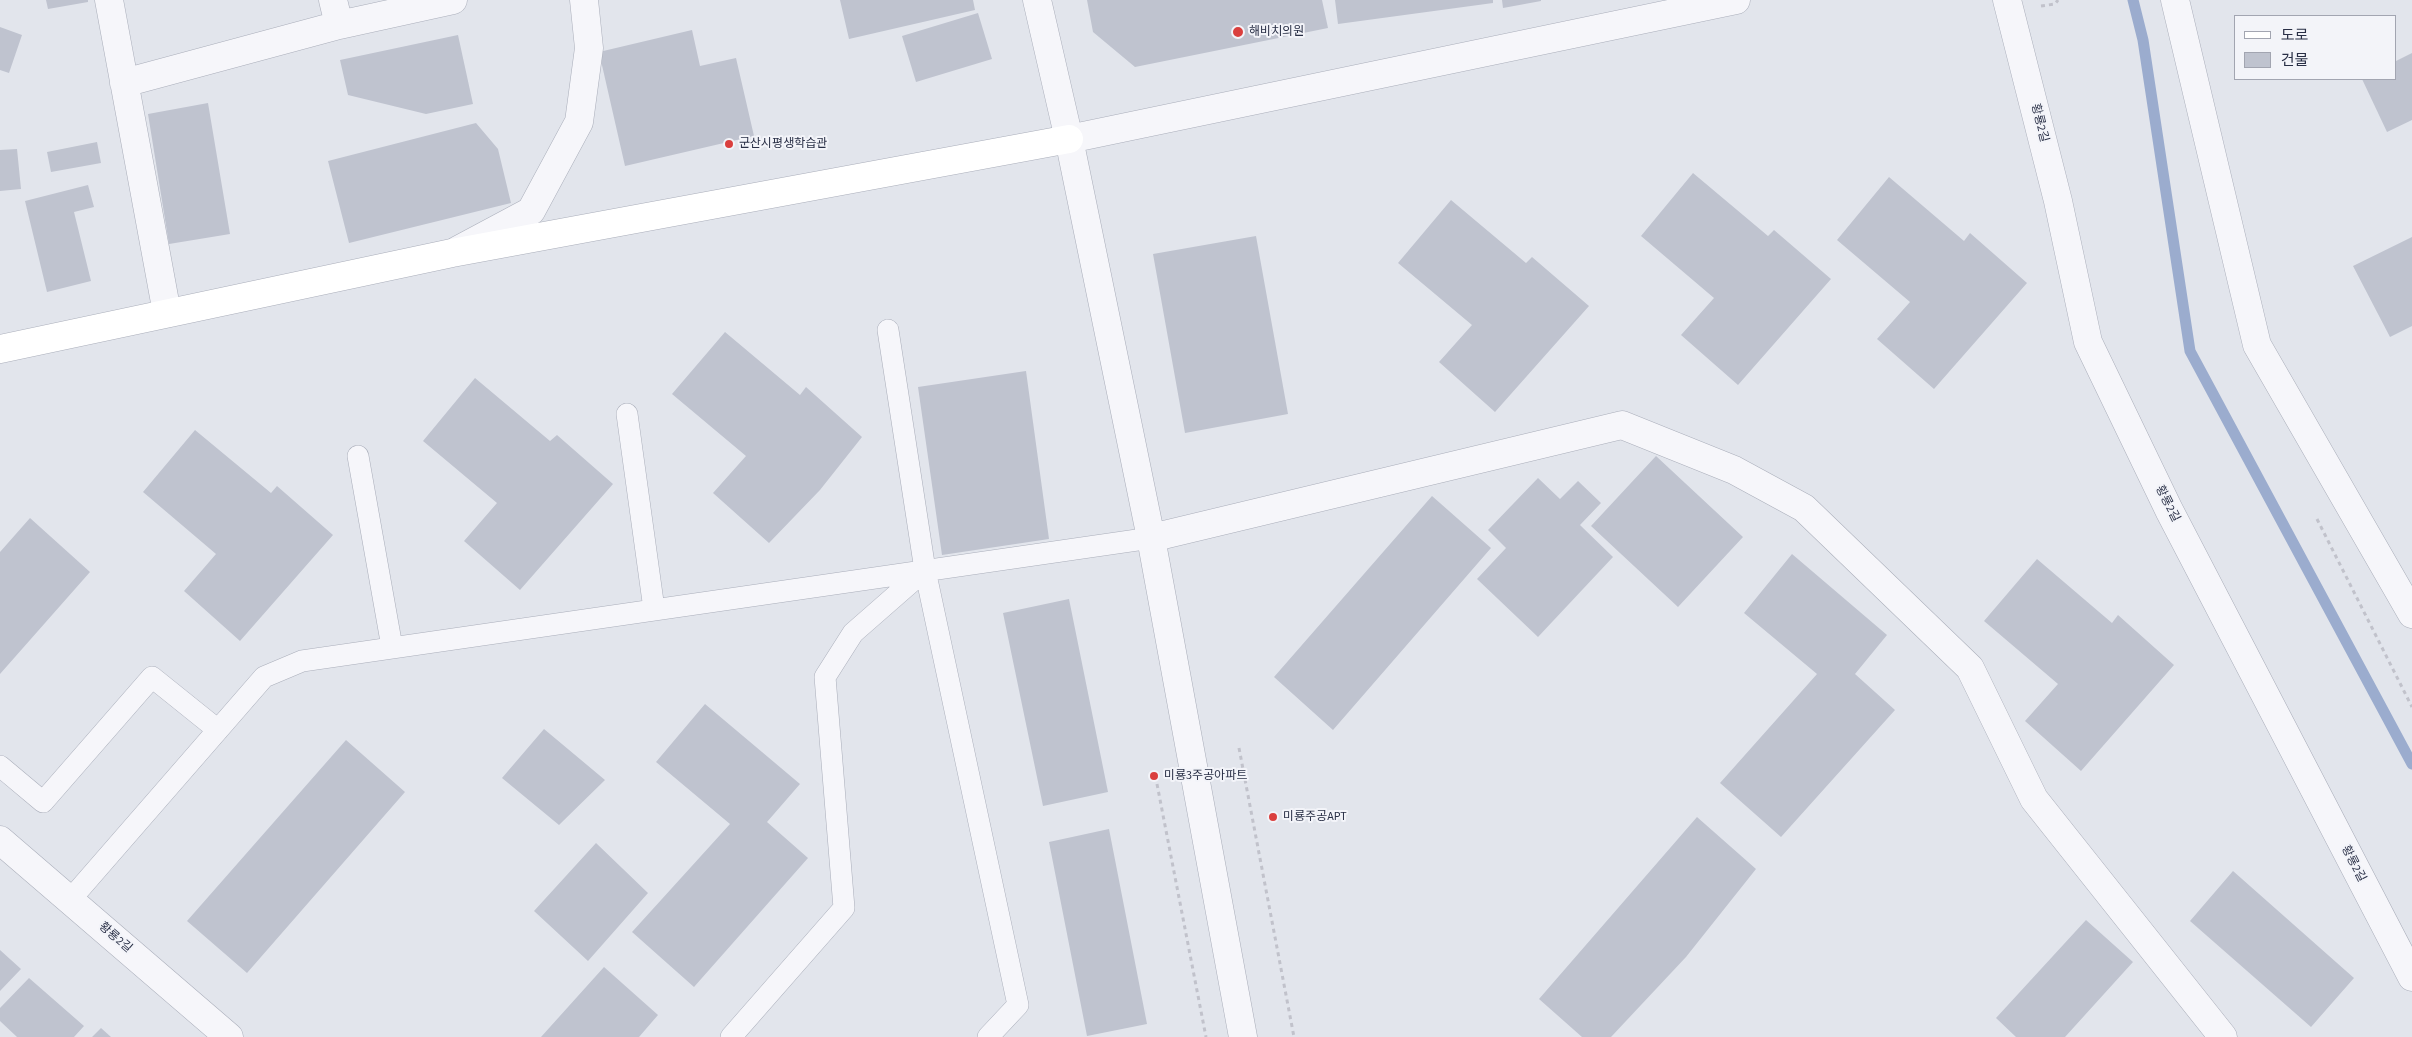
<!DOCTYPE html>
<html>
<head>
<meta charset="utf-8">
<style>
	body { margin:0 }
	#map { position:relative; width:2412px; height:1037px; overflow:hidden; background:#e2e5ec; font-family:"Source Sans 3","Noto Sans KR",sans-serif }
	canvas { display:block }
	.legend { position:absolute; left:2234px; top:15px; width:162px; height:65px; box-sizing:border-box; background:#f3f4f9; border:1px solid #a2a5b1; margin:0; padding:6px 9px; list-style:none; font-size:15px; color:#292f46 }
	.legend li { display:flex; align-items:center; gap:10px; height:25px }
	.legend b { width:25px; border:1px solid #a2a5b1 }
</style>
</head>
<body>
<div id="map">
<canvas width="2412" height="1037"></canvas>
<ul class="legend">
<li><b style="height:6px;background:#fff"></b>도로</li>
<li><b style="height:14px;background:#bfc3cf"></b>건물</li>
</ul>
</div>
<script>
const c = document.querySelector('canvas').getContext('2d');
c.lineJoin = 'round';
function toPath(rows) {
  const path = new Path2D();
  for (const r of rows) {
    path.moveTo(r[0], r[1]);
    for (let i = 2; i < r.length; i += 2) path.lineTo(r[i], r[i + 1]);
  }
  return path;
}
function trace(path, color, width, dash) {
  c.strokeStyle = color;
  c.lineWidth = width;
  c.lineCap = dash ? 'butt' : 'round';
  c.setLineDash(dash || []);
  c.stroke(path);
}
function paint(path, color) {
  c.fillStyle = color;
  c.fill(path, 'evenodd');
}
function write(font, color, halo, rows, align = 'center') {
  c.font = font + ' "Source Sans 3","Noto Sans KR",sans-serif';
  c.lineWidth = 4;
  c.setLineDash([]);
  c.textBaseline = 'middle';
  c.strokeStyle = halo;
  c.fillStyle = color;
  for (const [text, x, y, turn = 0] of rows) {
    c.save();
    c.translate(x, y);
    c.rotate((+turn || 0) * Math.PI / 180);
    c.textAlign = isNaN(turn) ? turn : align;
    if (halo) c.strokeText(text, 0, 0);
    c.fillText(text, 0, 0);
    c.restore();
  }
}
trace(toPath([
	[2133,0,2143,40,2190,351,2412,764]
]), '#9bacce', 11);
paint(toPath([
	[46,0,88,0,88,2,48,9],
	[840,0,973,0,975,10,849,39],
	[1087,0,1322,0,1328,28,1135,67,1093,32],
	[1335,0,1493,0,1493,3,1338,24],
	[1502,0,1541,0,1541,1,1503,8],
	[978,13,992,59,916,82,902,36],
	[0,27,22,35,9,73,0,70],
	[692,30,700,66,736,58,754,136,625,166,599,52],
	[458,35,473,104,426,114,348,95,340,60],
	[2412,53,2412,120,2387,132,2362,79,2396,79,2396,61],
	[208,103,230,234,169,244,148,114],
	[476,123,498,149,511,203,349,243,328,161],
	[97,142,101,163,51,172,47,152],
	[17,149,21,189,0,191,0,150],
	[1693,173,1768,236,1774,230,1831,279,1738,385,1681,335,1714,298,1641,236],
	[1889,177,1964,241,1970,233,2027,283,1934,389,1877,339,1910,302,1837,240],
	[88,185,94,207,74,212,91,281,47,292,25,201],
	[1451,200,1526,263,1532,257,1589,306,1495,412,1439,362,1472,325,1398,263],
	[1256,236,1288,414,1185,433,1153,254],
	[2412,237,2412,326,2390,337,2353,266],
	[725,332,800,395,806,387,862,437,820,490,769,543,713,493,746,456,672,394],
	[1026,371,1049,539,942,555,918,387],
	[475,378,550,441,557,435,613,484,520,590,464,541,497,503,423,441],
	[195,430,271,493,277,486,333,535,240,641,184,591,216,554,143,492],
	[1656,456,1743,537,1678,607,1591,526],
	[1538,478,1560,499,1578,481,1601,503,1580,525,1613,557,1538,637,1477,579,1506,548,1488,530],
	[1432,496,1491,548,1333,730,1274,677],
	[30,518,90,572,0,674,0,552],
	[1792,554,1887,635,1855,674,1895,710,1781,837,1720,783,1817,674,1744,613],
	[2037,559,2112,623,2118,615,2174,665,2081,771,2025,721,2058,684,1984,621],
	[1069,599,1108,792,1043,806,1003,613],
	[705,704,800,784,767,822,808,858,694,987,632,932,730,824,656,762],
	[544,729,605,780,559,825,502,778],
	[346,740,405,792,247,973,187,921],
	[1697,817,1756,869,1686,957,1611,1037,1582,1037,1539,999],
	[1109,829,1147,1024,1087,1036,1049,842],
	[596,843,648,893,588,961,534,911],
	[2233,871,2354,978,2311,1027,2190,921],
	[2086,920,2133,962,2065,1037,2016,1037,1996,1018],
	[0,950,21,969,0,991],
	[604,967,658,1015,639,1037,541,1037],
	[29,978,84,1026,74,1037,17,1037,0,1021,0,1008],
	[101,1028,111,1037,92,1037]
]), '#bfc3cf');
const lane = toPath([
	[888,330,925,570,1018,1005,988,1037],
	[627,414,654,609],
	[358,456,392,647],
	[0,766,43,802,152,677,218,730],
	[70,900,264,677,302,661,1151,538],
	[731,1037,844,908,825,677,853,633,925,570]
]);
const street = toPath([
	[109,0,167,313],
	[333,0,339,25,453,0],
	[1037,0,1069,139,1151,538,1243,1037],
	[2007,0,2058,201,2088,342,2169,510,2412,977],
	[2175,0,2257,345,2412,614],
	[124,83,339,25],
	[1069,139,1736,0],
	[458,250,531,211,579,122,589,48,584,0],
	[1151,538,1622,425,1734,470,1804,508,1970,668,2034,799,2223,1037],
	[0,840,229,1037]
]);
const secondary = toPath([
	[0,349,452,253,1069,139]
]);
trace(lane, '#aaaeba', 22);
trace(street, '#aaaeba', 29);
trace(secondary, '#aaaeba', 29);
trace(toPath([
	[2041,6,2055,4,2058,0],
	[2317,519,2412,707],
	[1239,748,1294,1037],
	[1157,784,1206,1037]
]), '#c1c2cb', 3, [4, 4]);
trace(lane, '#f6f6fa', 21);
trace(street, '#f6f6fa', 28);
trace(secondary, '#fff', 28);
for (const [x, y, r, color] of [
	[1238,32,6,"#da3f3e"],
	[729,144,5,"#da3f3e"],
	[1154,776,5,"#da3f3e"],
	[1273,817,5,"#da3f3e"]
]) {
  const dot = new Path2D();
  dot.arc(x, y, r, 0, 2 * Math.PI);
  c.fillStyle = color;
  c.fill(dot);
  trace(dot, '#f3f4f9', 2);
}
write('12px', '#292f46', '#f3f4f9', [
	["해비치의원",1249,32],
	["군산시평생학습관",739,144],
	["미룡3주공아파트",1164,776],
	["미룡주공APT",1283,817]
], 'left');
write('12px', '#292f46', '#f3f4f9', [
	["황룡2길",2039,123,76],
	["황룡2길",2167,504,63],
	["황룡2길",2353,864,63],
	["황룡2길",115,938,41]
]);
</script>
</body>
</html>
